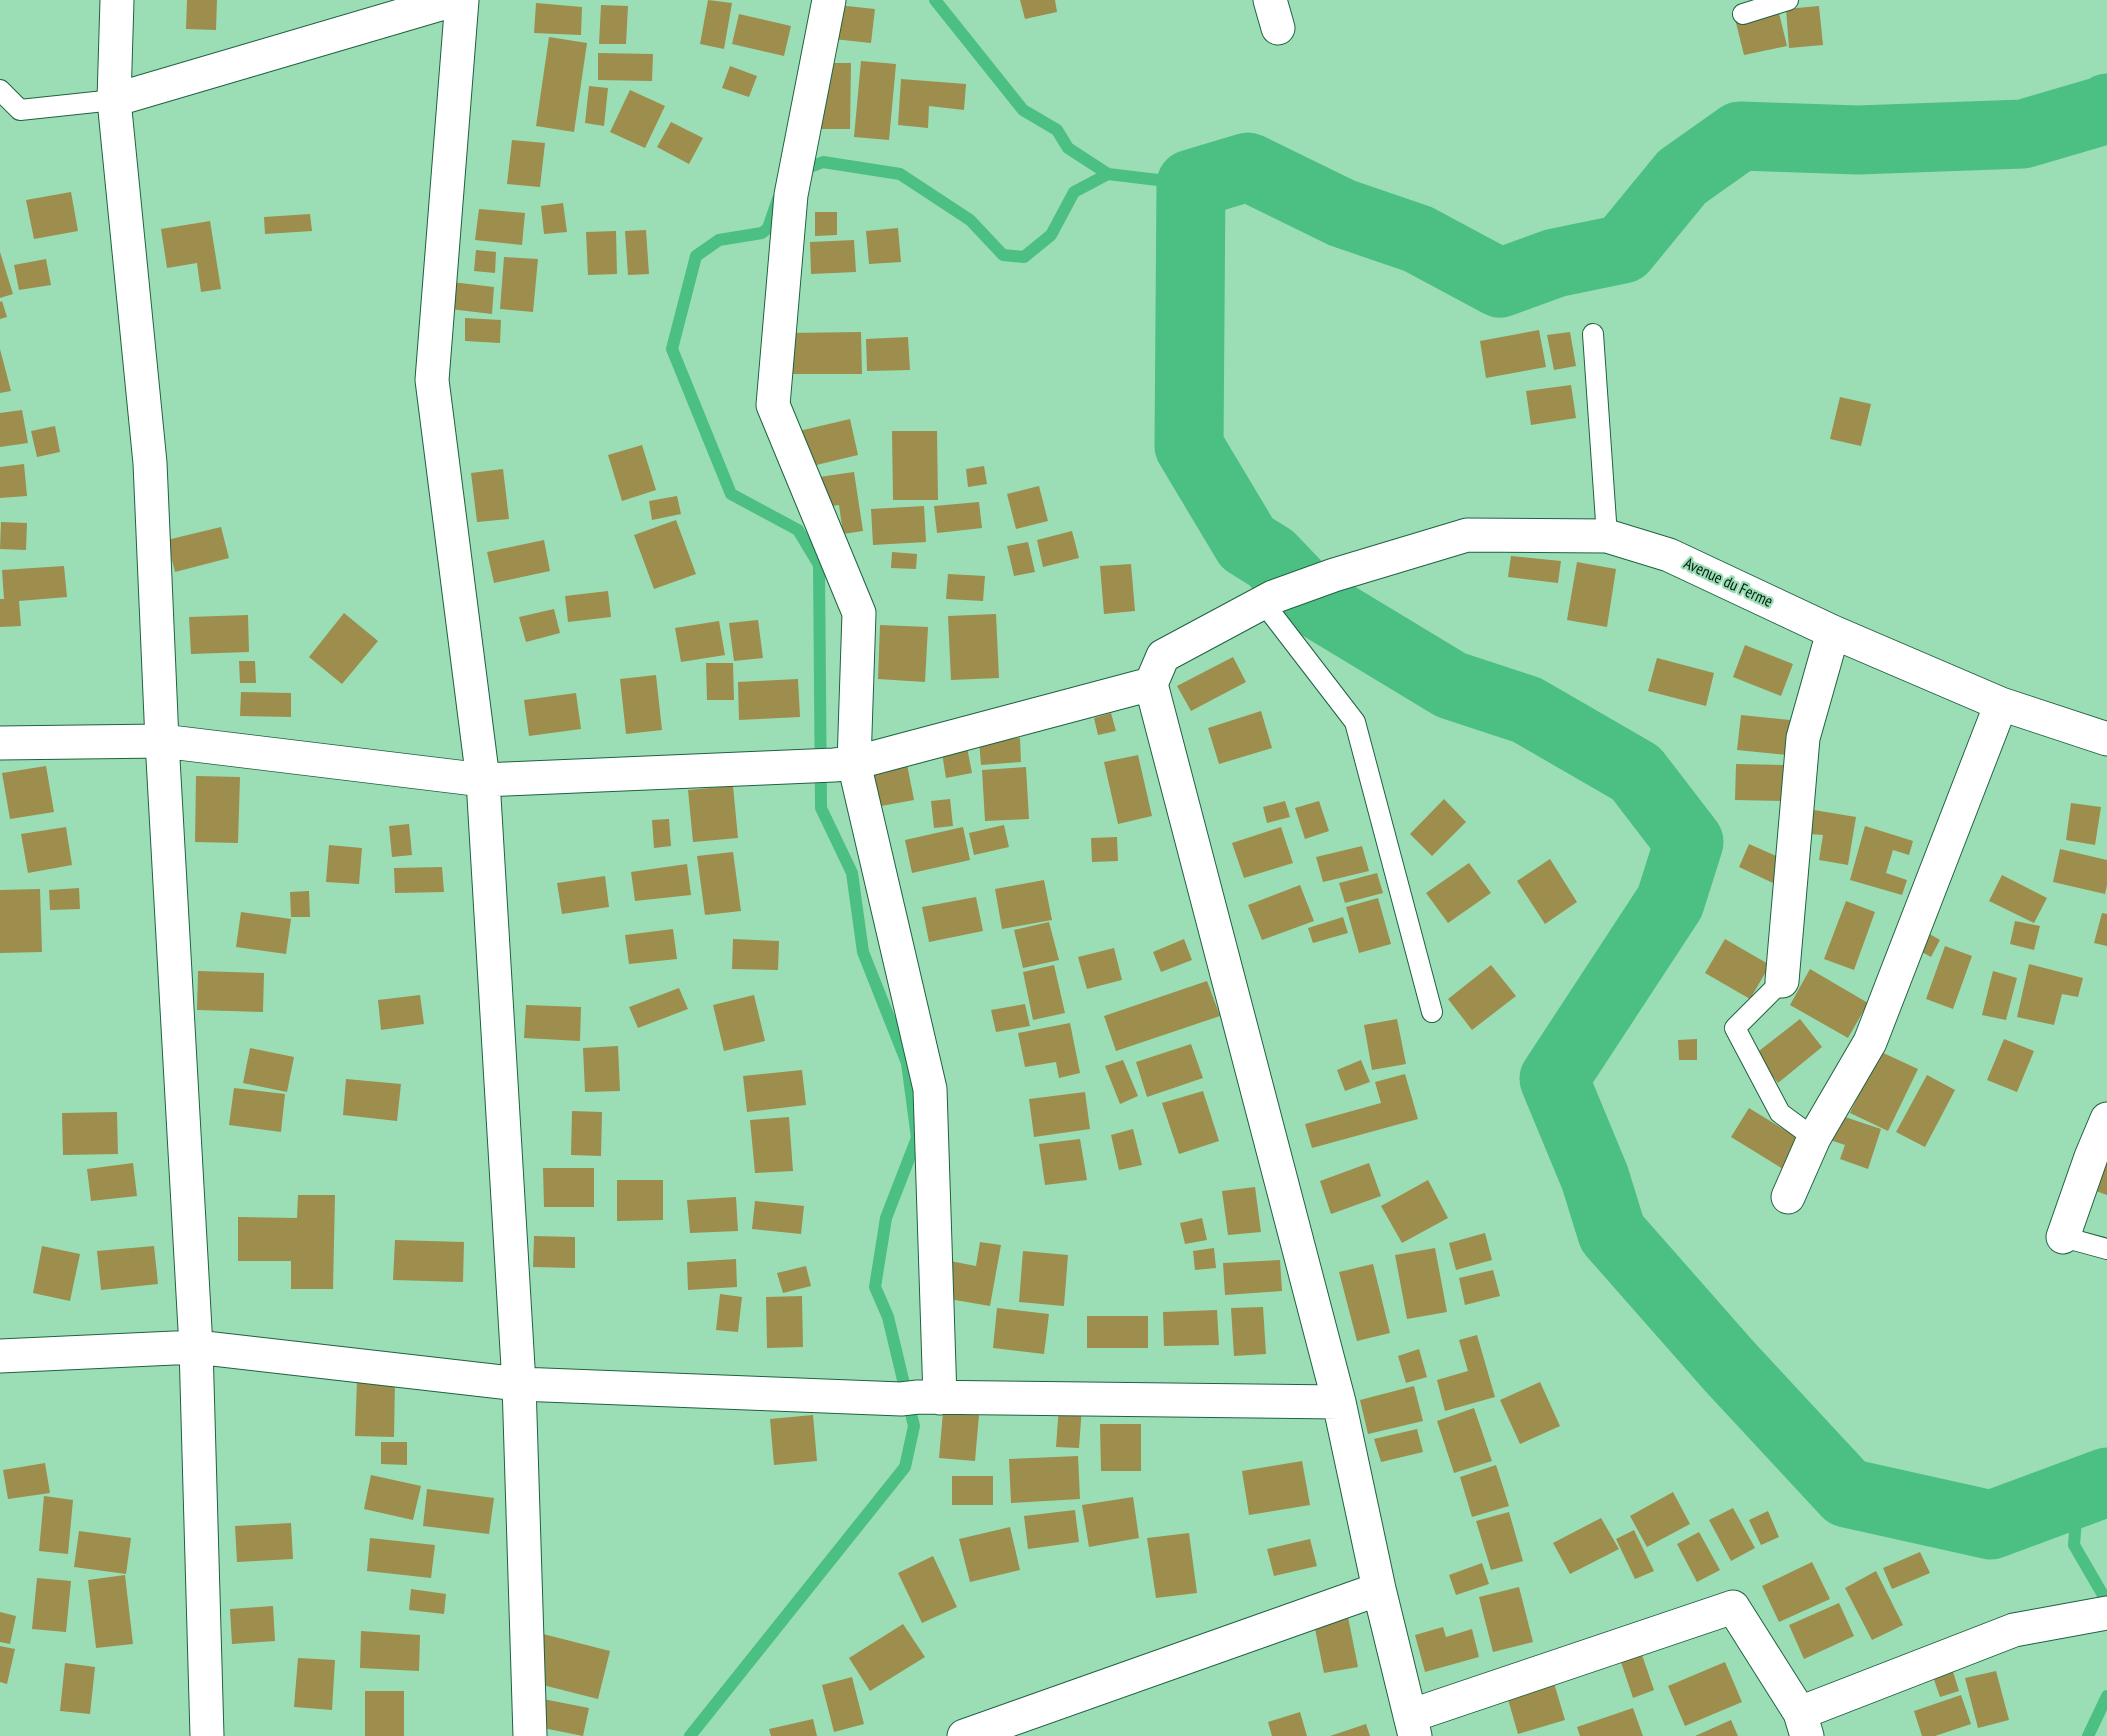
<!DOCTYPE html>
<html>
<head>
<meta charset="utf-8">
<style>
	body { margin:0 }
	canvas { display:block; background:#9bddb5 }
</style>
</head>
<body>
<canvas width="2107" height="1736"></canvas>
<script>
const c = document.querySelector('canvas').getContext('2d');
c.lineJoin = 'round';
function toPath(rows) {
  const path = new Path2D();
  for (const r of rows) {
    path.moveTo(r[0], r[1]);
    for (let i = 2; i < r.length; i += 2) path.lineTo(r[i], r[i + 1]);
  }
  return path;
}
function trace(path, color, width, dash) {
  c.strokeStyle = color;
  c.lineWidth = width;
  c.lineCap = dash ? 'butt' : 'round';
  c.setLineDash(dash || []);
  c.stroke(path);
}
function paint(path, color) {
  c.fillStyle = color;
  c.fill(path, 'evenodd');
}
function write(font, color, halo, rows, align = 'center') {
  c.font = font + ' "PT Sans Narrow",sans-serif';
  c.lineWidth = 4.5;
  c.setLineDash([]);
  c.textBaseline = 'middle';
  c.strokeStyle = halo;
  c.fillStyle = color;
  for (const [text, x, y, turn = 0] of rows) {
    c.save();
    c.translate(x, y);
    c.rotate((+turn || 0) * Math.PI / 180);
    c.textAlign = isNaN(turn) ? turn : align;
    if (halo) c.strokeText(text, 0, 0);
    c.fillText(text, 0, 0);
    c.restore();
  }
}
trace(toPath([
	[935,0,1023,110,1057,130,1068,148,1108,174],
	[800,171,823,162,900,174,970,220,1003,255,1024,257,1051,235,1074,192,1108,174,1191,184],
	[2078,1493,2074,1545,2107,1602],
	[690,1736,905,1467,914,1426,888,1317,875,1287,886,1218,917,1138,907,1063,863,952,852,873,821,808,819,565,798,530,731,494,672,349,696,256,719,240,762,233,768,228,778,199],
	[2088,1736,2107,1696]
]), '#4bc082', 12);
trace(toPath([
	[2107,108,2105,110,2023,134,1858,140,1740,136,1682,177,1623,249,1555,263,1500,283,1418,239,1342,213,1248,167,1191,184,1189,446,1247,543,1271,558,1312,601,1451,685,1527,710,1636,773,1689,842,1670,902,1554,1079,1595,1178,1612,1233,1730,1367,1847,1493,1991,1525,2107,1482]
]), '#4bc082', 69);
paint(toPath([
	[187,0,217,0,216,30,186,29],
	[708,0,732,3,724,49,700,44],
	[1020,0,1055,0,1057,12,1025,19],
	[536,3,582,7,581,35,534,33],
	[828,4,875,9,871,43,824,38],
	[601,5,628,6,626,44,599,44],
	[1819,6,1823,45,1789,48,1786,9],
	[1779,13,1787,46,1744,55,1736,23],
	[739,14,791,26,784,56,732,44],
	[549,37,587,43,574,132,536,126],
	[598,53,653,54,652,81,598,80],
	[861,61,896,64,889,140,854,137],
	[820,63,851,63,850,129,818,129],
	[730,66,757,76,749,97,722,88],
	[901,79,966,84,964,110,929,106,928,128,898,125],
	[589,86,608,88,604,126,585,123],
	[630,90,665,106,645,148,610,132],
	[671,122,703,138,689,164,657,147],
	[512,140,545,143,540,187,507,184],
	[71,192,78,231,34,239,26,200],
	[563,203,567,232,544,234,541,206],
	[479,209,525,213,522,245,475,240],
	[815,212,837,212,837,235,815,236],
	[310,214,312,231,265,234,264,217],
	[210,221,221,289,201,292,197,263,167,268,161,229],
	[898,228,901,262,869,264,866,231],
	[646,230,649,274,628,275,625,231],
	[616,231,617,274,588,275,586,232],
	[854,240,856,272,811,274,810,242],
	[476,250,496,252,495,273,474,271],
	[0,252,13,294,0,298],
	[504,257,538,259,533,312,500,309],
	[46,259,51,285,19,290,14,265],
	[452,282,494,287,492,314,450,309],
	[2,301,7,317,0,319,0,302],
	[465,318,501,320,500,343,465,341],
	[1539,330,1546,367,1486,378,1480,341],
	[861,332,862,374,786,374,786,333],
	[1570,332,1576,366,1554,370,1547,335],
	[908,337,910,370,867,371,866,339],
	[0,349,11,391,0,393],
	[1571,385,1576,418,1531,425,1526,391],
	[1840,397,1871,404,1861,446,1830,439],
	[22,410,28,443,0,447,0,413],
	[850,419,858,455,808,467,799,431],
	[55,426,60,452,37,457,31,431],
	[892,431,937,431,938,500,893,500],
	[642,445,656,490,622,501,608,455],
	[24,464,27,496,0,498,0,467],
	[984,466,987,484,968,487,966,469],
	[503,469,509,519,477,522,471,473],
	[854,472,863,531,843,534,839,505,824,507,819,477],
	[1039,486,1048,521,1016,529,1007,494],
	[677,496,681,514,652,520,649,501],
	[979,502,982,528,937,533,934,506],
	[924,506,926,542,873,545,871,509],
	[676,520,696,574,654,589,634,535],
	[1,522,27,523,26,550,0,549],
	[221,527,229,558,175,572,167,540],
	[1072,531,1079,558,1043,567,1037,540],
	[544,540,550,571,494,583,487,552],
	[1028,542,1035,572,1014,576,1007,546],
	[892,552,917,554,916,569,891,568],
	[1511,556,1561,561,1558,583,1508,577],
	[1577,562,1616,569,1607,627,1567,620],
	[1131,564,1135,611,1104,614,1100,566],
	[64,566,67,597,19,601,21,626,0,627,0,599,4,599,2,570],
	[948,574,985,576,983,601,946,599],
	[608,591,611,617,568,622,565,596],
	[554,609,560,633,526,642,519,617],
	[344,613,378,641,342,684,309,657],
	[996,614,999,678,951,680,948,616],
	[248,615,249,652,191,654,189,617],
	[758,620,763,658,734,661,729,623],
	[719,621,725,655,681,662,675,628],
	[880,625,928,627,925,682,878,679],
	[1745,645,1793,664,1781,696,1733,677],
	[1233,657,1246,682,1191,711,1177,686],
	[1657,658,1714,673,1706,706,1648,691],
	[239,661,255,661,256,683,240,683],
	[706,663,733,663,734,700,707,700],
	[656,675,662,730,626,734,620,679],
	[798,679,800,717,739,720,738,682],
	[241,692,291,693,291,717,240,716],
	[576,693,581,729,529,736,524,700],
	[1261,711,1272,748,1219,764,1208,728],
	[1111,713,1116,731,1098,735,1094,718],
	[1741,715,1790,720,1787,755,1737,750],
	[1020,738,1021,762,981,765,979,740],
	[966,742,972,773,946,778,941,747],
	[1138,755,1152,816,1118,824,1104,762],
	[906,759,914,800,876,807,868,766],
	[1736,764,1784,765,1783,801,1735,800],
	[46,766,54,812,10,819,2,773],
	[1026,767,1029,819,985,821,982,770],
	[196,776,240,777,238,843,195,842],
	[733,786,738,838,693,842,688,790],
	[950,799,953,826,934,828,931,801],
	[1444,799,1466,822,1432,856,1410,834],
	[1285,801,1290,817,1267,823,1263,807],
	[1319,801,1329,831,1305,839,1295,808],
	[2071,803,2101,807,2095,845,2066,840],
	[1814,810,1856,817,1848,865,1819,860,1823,835,1810,834],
	[669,819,671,846,654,848,652,820],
	[409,824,412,855,392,857,389,826],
	[1004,825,1009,847,974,855,969,833],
	[1865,826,1913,841,1909,855,1893,850,1886,873,1907,880,1902,895,1850,880],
	[66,827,72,865,28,873,21,834],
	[963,827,970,860,912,873,905,840],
	[1281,827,1293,863,1244,878,1232,843],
	[1117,837,1118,861,1092,862,1091,838],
	[1749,844,1783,859,1773,883,1739,867],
	[329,845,362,848,359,884,326,882],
	[1362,846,1369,871,1323,882,1316,857],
	[2060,849,2107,860,2107,885,2105,894,2053,882],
	[733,852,741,911,705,915,697,856],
	[1550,859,1577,902,1545,924,1517,881],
	[1469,863,1491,893,1448,923,1426,893],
	[687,864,691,895,635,901,631,872],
	[442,867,444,892,395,893,394,868],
	[1377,873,1383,893,1345,903,1339,883],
	[2002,875,2047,898,2034,923,1989,901],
	[605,876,609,907,562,914,557,883],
	[1044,880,1052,920,1002,929,995,889],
	[1300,885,1314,921,1262,940,1248,905],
	[79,888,80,909,50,910,49,890],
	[40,889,42,952,0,953,0,890],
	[309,891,310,917,291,917,290,892],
	[976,897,983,931,929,942,922,907],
	[1378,898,1391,944,1359,953,1346,907],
	[1846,901,1875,912,1854,970,1824,959],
	[241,912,291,919,286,954,236,947],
	[2102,913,2107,914,2107,946,2094,943],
	[1343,917,1348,933,1313,943,1308,928],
	[2015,921,2040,926,2034,950,2010,944],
	[1049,922,1059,960,1023,968,1014,930],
	[673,929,677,959,629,964,625,935],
	[1921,929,1940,940,1931,957,1911,946],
	[733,939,779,941,778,970,732,969],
	[1184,939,1192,960,1161,972,1153,952],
	[1725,939,1770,965,1750,999,1705,973],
	[1945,946,1972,956,1953,1009,1926,999],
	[1114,948,1122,980,1087,989,1078,957],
	[2029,964,2083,978,2078,997,2062,994,2054,1025,2017,1017],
	[1054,965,1065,1013,1033,1020,1023,972],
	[1491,965,1516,996,1472,1030,1448,999],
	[1810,969,1868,1003,1848,1038,1790,1005],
	[198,971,264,973,263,1012,197,1010],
	[1993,971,2017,978,2006,1020,1982,1015],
	[1207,981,1220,1016,1116,1051,1104,1016],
	[679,988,688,1009,638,1028,629,1007],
	[420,995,424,1024,381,1030,378,1000],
	[754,995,765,1041,724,1051,713,1005],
	[1025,1004,1030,1026,996,1032,991,1010],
	[526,1005,581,1007,580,1041,524,1038],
	[1397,1019,1406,1064,1372,1070,1364,1025],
	[1800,1019,1822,1047,1778,1083,1755,1054],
	[1070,1023,1080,1073,1059,1078,1056,1062,1025,1067,1018,1033],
	[1697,1039,1697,1060,1679,1060,1678,1040],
	[2004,1039,2034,1051,2017,1092,1987,1080],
	[1191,1044,1203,1078,1147,1097,1136,1062],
	[618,1046,620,1091,585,1092,583,1048],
	[250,1048,294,1057,287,1092,243,1083],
	[1879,1051,1918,1069,1888,1131,1850,1113],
	[1123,1060,1138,1096,1120,1104,1105,1066],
	[1361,1060,1370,1082,1345,1091,1337,1070],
	[802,1070,806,1105,747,1112,743,1076],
	[1405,1074,1418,1119,1312,1148,1305,1124,1381,1103,1375,1082],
	[1927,1075,1955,1090,1925,1147,1896,1132],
	[346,1079,401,1084,397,1121,343,1115],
	[234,1088,285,1094,281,1132,229,1125],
	[1203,1091,1219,1141,1179,1154,1162,1103],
	[1085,1092,1090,1129,1034,1137,1029,1099],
	[1749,1108,1801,1140,1783,1169,1731,1137],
	[572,1111,602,1112,601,1156,571,1155],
	[117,1112,118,1154,63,1155,62,1113],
	[1833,1113,1881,1129,1868,1169,1840,1159,1845,1145,1824,1138],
	[789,1117,793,1171,755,1173,750,1120],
	[1133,1129,1142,1165,1119,1170,1111,1135],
	[1080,1139,1087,1180,1045,1185,1039,1144],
	[2107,1158,2107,1195,2085,1187],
	[133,1163,137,1196,91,1201,87,1169],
	[1369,1163,1381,1196,1331,1214,1320,1181],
	[543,1168,594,1168,594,1207,544,1207],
	[617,1180,663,1180,663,1220,617,1221],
	[1428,1180,1448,1218,1402,1243,1381,1206],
	[1255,1187,1261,1232,1228,1235,1222,1191],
	[298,1195,335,1195,333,1289,291,1289,291,1261,238,1261,238,1217,297,1218],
	[736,1197,738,1231,690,1233,687,1200],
	[755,1201,804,1206,801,1234,752,1229],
	[1202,1218,1207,1240,1185,1244,1180,1223],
	[1485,1233,1492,1260,1456,1270,1449,1243],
	[534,1236,575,1237,575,1268,533,1267],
	[395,1240,464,1242,463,1282,393,1280],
	[980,1242,1001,1245,990,1306,943,1298,950,1261,976,1266],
	[42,1246,80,1254,70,1301,33,1293],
	[154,1246,158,1284,101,1290,97,1251],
	[1214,1248,1216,1268,1195,1270,1193,1251],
	[1435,1248,1447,1312,1407,1319,1395,1255],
	[1023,1251,1068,1255,1064,1306,1019,1302],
	[736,1259,737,1287,688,1290,687,1262],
	[1280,1260,1282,1291,1225,1295,1223,1263],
	[1373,1264,1390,1333,1357,1341,1339,1272],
	[806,1266,811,1286,783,1293,777,1273],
	[1493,1270,1500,1296,1465,1305,1459,1278],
	[720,1294,742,1297,738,1332,716,1330],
	[802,1296,803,1347,767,1348,766,1297],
	[1263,1307,1266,1354,1234,1356,1231,1308],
	[997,1308,1049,1314,1044,1354,993,1348],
	[1217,1310,1219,1345,1164,1346,1163,1312],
	[1087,1316,1148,1316,1148,1348,1087,1348],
	[1477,1335,1495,1397,1445,1411,1437,1380,1468,1371,1459,1340],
	[1419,1349,1427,1377,1406,1383,1398,1356],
	[357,1380,395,1380,394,1437,355,1436],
	[1540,1382,1560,1426,1520,1444,1500,1400],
	[1414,1386,1423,1421,1368,1434,1360,1400],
	[1059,1405,1082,1406,1079,1448,1056,1447],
	[1474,1408,1492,1461,1454,1473,1437,1421],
	[943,1412,979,1415,975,1461,939,1458],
	[813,1415,817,1461,774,1465,770,1419],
	[1100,1424,1141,1424,1141,1471,1101,1471],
	[1417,1429,1423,1452,1381,1462,1374,1439],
	[381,1442,407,1442,407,1465,381,1464],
	[1078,1456,1080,1499,1011,1503,1009,1459],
	[1302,1461,1310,1505,1249,1515,1242,1471],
	[45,1463,50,1493,8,1499,3,1470],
	[1496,1465,1509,1506,1472,1517,1460,1477],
	[371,1475,421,1486,413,1520,364,1509],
	[952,1476,993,1476,993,1505,952,1505],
	[427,1489,494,1498,489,1534,423,1526],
	[1673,1492,1690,1524,1647,1547,1630,1516],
	[44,1496,73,1500,68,1554,39,1551],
	[1133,1497,1139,1538,1089,1547,1082,1505],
	[1733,1508,1755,1548,1731,1561,1709,1520],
	[1075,1510,1079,1542,1028,1549,1024,1516],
	[1768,1511,1779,1537,1761,1545,1749,1520],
	[1509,1512,1523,1561,1491,1570,1476,1521],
	[1601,1518,1619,1549,1570,1574,1553,1543],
	[291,1523,293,1559,237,1562,235,1526],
	[1010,1527,1020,1570,970,1582,959,1539],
	[1634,1530,1654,1571,1635,1579,1616,1539],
	[79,1531,131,1538,126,1574,74,1567],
	[1699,1532,1720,1570,1697,1582,1677,1544],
	[1189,1533,1197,1593,1156,1598,1147,1538],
	[370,1538,435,1545,431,1578,367,1571],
	[1310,1539,1317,1566,1274,1576,1267,1549],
	[1920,1552,1930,1573,1892,1589,1883,1568],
	[933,1556,957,1607,922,1623,898,1573],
	[1812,1562,1830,1599,1779,1622,1762,1586],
	[1482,1563,1489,1584,1456,1595,1449,1575],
	[1876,1571,1903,1625,1872,1640,1845,1588],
	[125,1575,133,1644,96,1648,88,1580],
	[37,1578,71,1581,66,1632,32,1629],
	[1519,1587,1533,1642,1493,1652,1479,1597],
	[411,1589,446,1594,444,1614,409,1610],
	[1839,1603,1854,1636,1804,1659,1789,1625],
	[273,1606,275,1641,232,1644,230,1609],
	[1346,1607,1358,1667,1324,1673,1312,1614],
	[0,1612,16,1616,10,1644,0,1642],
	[903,1624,925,1657,870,1691,849,1658],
	[1443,1627,1446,1637,1472,1629,1479,1657,1425,1672,1415,1635],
	[361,1631,420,1635,419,1671,360,1668],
	[543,1634,610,1651,598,1699,531,1682],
	[0,1646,15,1649,7,1684,0,1682],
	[1641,1652,1654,1690,1633,1698,1620,1659],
	[298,1658,335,1660,332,1710,294,1707],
	[1725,1662,1742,1702,1685,1726,1668,1686],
	[1950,1662,1959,1691,1940,1697,1930,1668],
	[65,1663,95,1667,90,1714,60,1711],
	[1996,1671,2009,1720,1978,1728,1965,1678],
	[852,1677,864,1724,834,1732,822,1685],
	[1554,1683,1565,1720,1518,1734,1507,1696],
	[365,1691,404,1691,404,1736,365,1736],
	[1961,1695,1971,1724,1935,1736,1922,1736,1914,1711],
	[543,1699,589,1708,583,1736,538,1727],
	[1633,1708,1643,1736,1580,1736,1577,1727],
	[1300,1712,1307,1736,1272,1736,1268,1722],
	[813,1719,817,1736,771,1736,769,1729],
	[1731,1720,1738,1736,1695,1736],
	[1366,1724,1370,1736,1330,1736]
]), '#9d8e4d');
const lane = toPath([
	[1743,14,1788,0],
	[0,90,20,110,114,100],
	[1593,334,1607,536],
	[1262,601,1355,722,1432,1012],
	[1782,981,1735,1028,1780,1113,1814,1138],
	[2063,1237,2107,1249]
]);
const street = toPath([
	[117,0,114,100,150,463,162,741,196,1347,207,1736],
	[462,0,432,380,483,780,519,1384,530,1736],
	[829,0,791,195,773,405,859,613,854,763,930,1089,940,1398],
	[1270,0,1278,28],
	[114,100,454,0],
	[0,743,162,741,483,780,834,765,854,763,1151,684],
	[1782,981,1803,738,1833,632],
	[1788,1197,1814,1138,1870,1042,2001,704],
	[2063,1237,2091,1157,2107,1119],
	[0,1356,196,1347,519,1384,901,1399,918,1397,1339,1402],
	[1800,1713,2014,1630,2107,1613],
	[1410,1716,1733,1607,1800,1713,1807,1736],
	[964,1736,1379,1589],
	[1415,1736,1379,1589,1339,1402,1151,684,1163,656,1273,597,1334,575,1467,535,1607,536,1669,555,1833,632,2001,704,2107,739]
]);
trace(lane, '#1f6240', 22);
trace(street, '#1f6240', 35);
trace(lane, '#fff', 20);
trace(street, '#fff', 33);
write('16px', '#011b0d', '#9bddb5', [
	["Avenue du Ferme",1728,583,25]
]);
</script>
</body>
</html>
